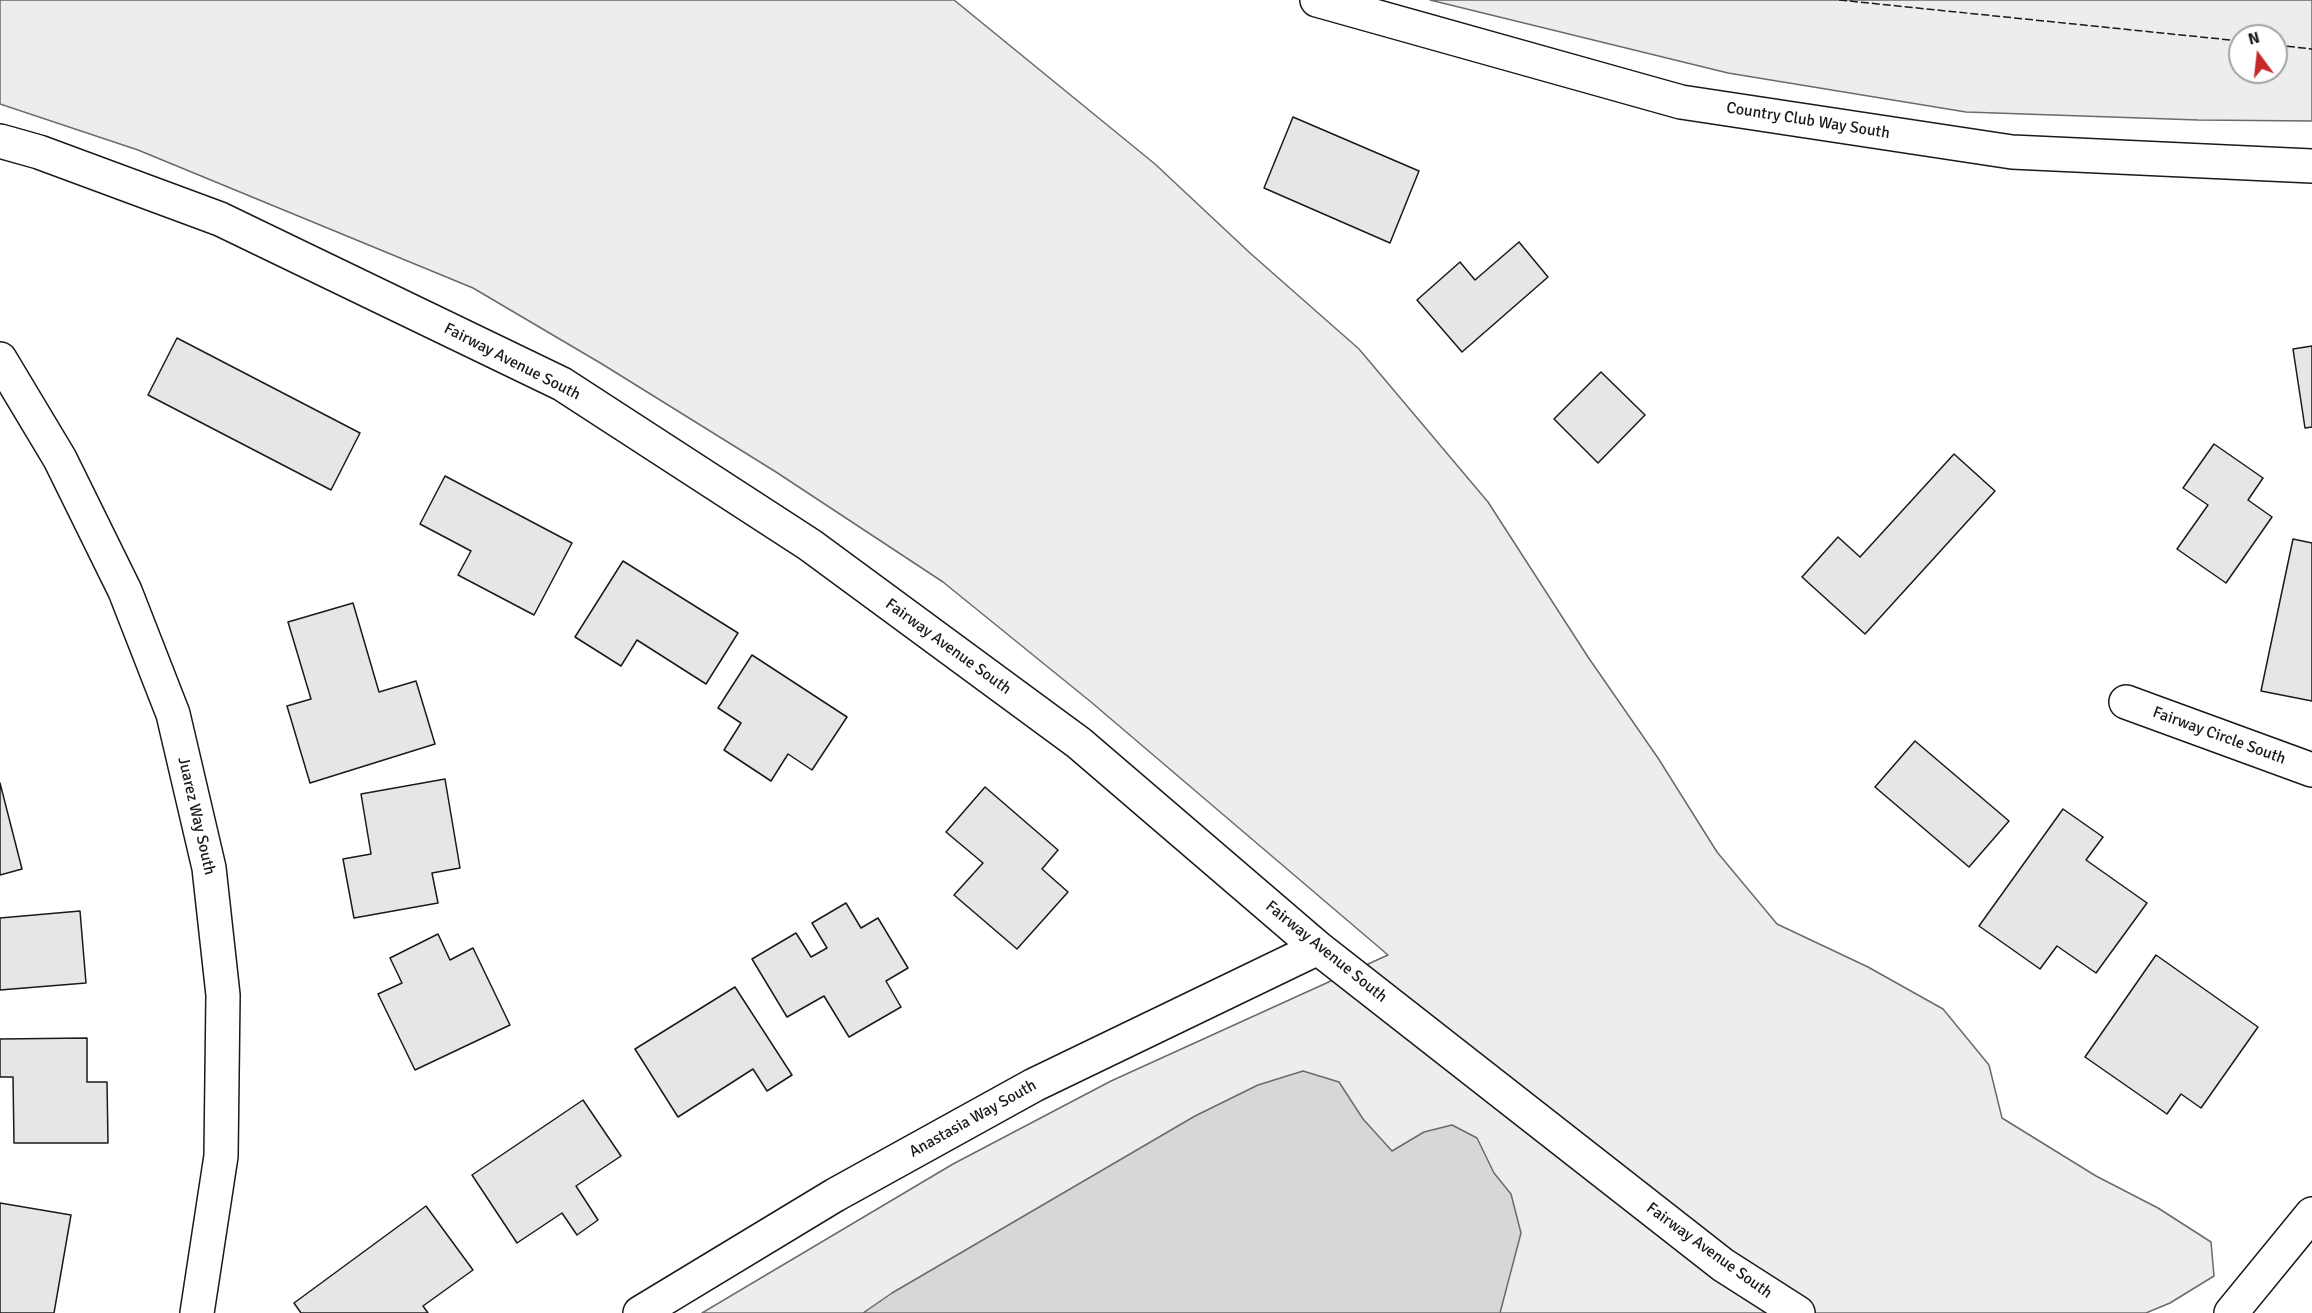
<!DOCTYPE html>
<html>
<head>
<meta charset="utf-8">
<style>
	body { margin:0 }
	#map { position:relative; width:2312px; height:1313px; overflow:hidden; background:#fff; font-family:Signika,sans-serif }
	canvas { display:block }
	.north { position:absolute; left:2228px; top:24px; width:60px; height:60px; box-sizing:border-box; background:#fff; border:2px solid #a3a3a3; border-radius:50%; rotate:345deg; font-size:16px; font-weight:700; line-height:24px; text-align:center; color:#1a1a1a }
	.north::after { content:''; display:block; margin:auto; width:21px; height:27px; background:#c62828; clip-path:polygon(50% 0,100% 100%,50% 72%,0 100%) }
</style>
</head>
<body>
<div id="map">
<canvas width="2312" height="1313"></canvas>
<div class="north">N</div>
</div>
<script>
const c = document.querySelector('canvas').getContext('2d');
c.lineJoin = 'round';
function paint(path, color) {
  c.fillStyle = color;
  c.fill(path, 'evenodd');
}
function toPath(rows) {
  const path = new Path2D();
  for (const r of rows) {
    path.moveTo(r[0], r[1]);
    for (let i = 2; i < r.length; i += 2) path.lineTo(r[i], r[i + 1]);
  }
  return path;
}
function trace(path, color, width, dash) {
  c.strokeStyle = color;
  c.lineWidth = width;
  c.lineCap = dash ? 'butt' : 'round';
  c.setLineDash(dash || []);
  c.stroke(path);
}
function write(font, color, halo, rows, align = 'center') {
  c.font = font + ' Signika,sans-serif';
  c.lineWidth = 4.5;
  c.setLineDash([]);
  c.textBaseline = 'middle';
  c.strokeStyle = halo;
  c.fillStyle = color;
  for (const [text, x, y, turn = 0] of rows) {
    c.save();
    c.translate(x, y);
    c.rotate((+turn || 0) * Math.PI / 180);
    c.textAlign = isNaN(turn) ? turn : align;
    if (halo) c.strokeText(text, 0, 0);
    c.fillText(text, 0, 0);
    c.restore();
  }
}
const built = toPath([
	[0,0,954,0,1155,164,1250,253,1359,349,1488,502,1588,657,1658,758,1717,852,1777,924,1868,967,1943,1009,1989,1065,2002,1118,2096,1176,2158,1208,2211,1242,2214,1276,2170,1303,2146,1313,702,1313,953,1164,1111,1081,1388,955,1091,702,943,582,776,472,602,364,473,288,138,150,0,104,0,0],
	[1430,0,2312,0,2312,121,2198,120,1966,112,1728,73,1430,0],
	[2240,36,2276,36,2276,72,2240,72,2240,36]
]);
paint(built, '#ededed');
trace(built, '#6a6a6a', 1.5);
const water = toPath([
	[1303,1071,1339,1082,1363,1119,1392,1151,1424,1132,1452,1125,1477,1138,1494,1173,1511,1194,1521,1233,1500,1313,863,1313,892,1293,1195,1116,1258,1085,1303,1071]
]);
paint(water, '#d7d7d7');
trace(water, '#6a6a6a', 1.5);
const building = toPath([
	[1293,117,1419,171,1390,243,1264,188,1293,117],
	[1519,242,1548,277,1462,352,1417,300,1460,262,1475,280,1519,242],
	[177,338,360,433,331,490,148,395,177,338],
	[2312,346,2312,427,2305,428,2293,349,2312,346],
	[1601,372,1645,415,1598,463,1554,419,1601,372],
	[2214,444,2263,478,2248,500,2272,517,2226,583,2177,549,2208,505,2183,488,2214,444],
	[1954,454,1995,491,1865,634,1802,577,1838,537,1860,557,1954,454],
	[445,476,572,543,534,615,458,575,471,551,420,524,445,476],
	[2293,539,2312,543,2312,701,2261,691,2293,539],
	[623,561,738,633,706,684,637,640,621,666,575,637,623,561],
	[353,603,379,692,416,681,435,744,310,783,287,706,311,699,288,622,353,603],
	[752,655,847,717,812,770,788,754,771,781,724,750,741,723,718,708,752,655],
	[1915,741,2009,821,1969,867,1875,787,1915,741],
	[445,779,460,868,432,873,438,903,354,918,343,859,371,854,361,794,445,779],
	[0,783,22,869,0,875,0,783],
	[985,787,1058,850,1042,869,1068,892,1017,949,954,895,983,863,946,832,985,787],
	[2063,809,2103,837,2086,860,2147,903,2096,973,2057,946,2040,969,1979,926,2063,809],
	[846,903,861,928,878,918,908,968,886,981,901,1007,849,1037,824,996,787,1017,752,959,796,933,811,957,827,948,812,923,846,903],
	[80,911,86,983,0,990,0,918,80,911],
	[438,934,450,960,473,948,510,1025,415,1070,378,994,402,983,390,958,438,934],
	[2156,955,2258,1027,2201,1108,2181,1094,2167,1114,2085,1057,2156,955],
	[735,987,792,1075,767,1091,753,1069,678,1117,635,1049,735,987],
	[87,1038,87,1082,107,1082,108,1143,14,1143,13,1077,0,1077,0,1039,87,1038],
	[583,1100,621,1156,576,1186,598,1220,577,1235,562,1213,517,1243,472,1175,583,1100],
	[0,1203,71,1215,54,1313,0,1313,0,1203],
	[426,1206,473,1270,423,1306,428,1313,301,1313,294,1303,426,1206]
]);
paint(building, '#e6e6e6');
trace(building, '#1a1a1a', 1.5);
const minor = toPath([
	[1317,0,1681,102,2012,152,2312,166],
	[0,141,39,152,220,219,562,384,810,545,1079,743,1318,948,1723,1265,1798,1313],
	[0,359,60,459,125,591,173,714,209,868,223,995,221,1156,197,1313],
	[2126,702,2312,770],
	[640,1313,835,1195,1034,1085,1318,948],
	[2231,1313,2312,1214]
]);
trace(minor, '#1a1a1a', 36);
trace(minor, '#fff', 33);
trace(toPath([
	[1839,0,2240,41],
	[2276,45,2312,49]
]), '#1a1a1a', 1.5, [8, 3]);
write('16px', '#1a1a1a', '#fff', [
	["Country Club Way South",1808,121,9],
	["Fairway Avenue South",512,362,27],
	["Fairway Avenue South",948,647,36],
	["Fairway Circle South",2219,736,20],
	["Juarez Way South",196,816,77],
	["Fairway Avenue South",1326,952,39],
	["Anastasia Way South",973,1119,-29],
	["Fairway Avenue South",1709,1251,36]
]);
</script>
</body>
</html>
